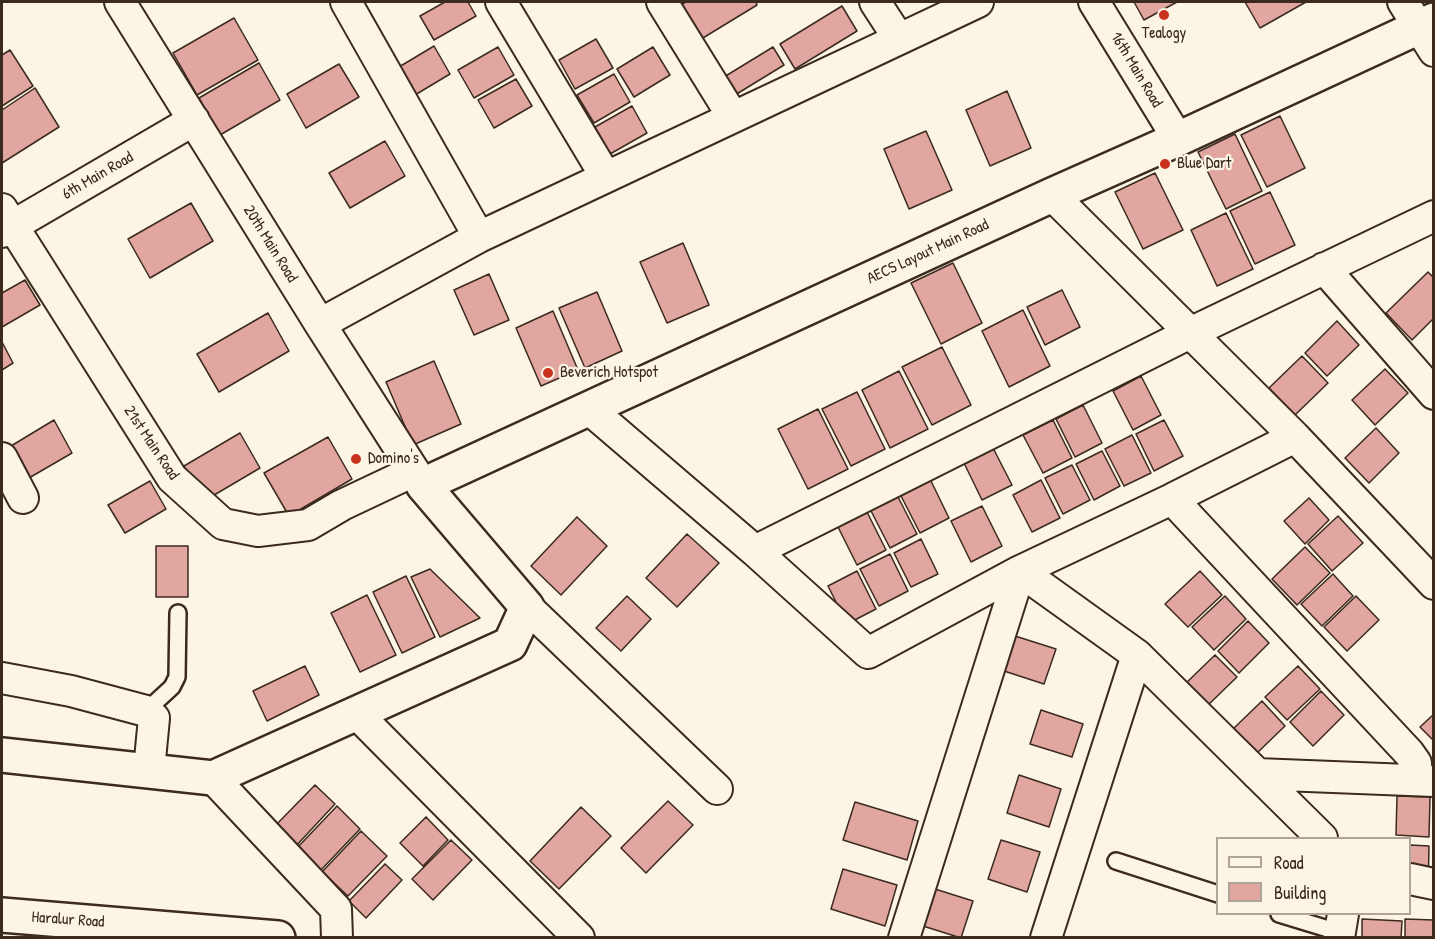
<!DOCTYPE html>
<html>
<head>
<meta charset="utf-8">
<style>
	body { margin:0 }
	#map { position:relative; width:1435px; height:939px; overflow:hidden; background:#fcf5e5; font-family:"Patrick Hand",sans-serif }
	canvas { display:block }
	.frame { position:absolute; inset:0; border:3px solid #3b2a1e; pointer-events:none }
	.legend { position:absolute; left:1216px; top:837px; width:195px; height:78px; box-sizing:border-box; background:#fcf5e5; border:2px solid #afa495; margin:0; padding:8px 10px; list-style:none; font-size:18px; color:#3b2a1e }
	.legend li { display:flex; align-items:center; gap:12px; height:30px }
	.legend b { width:30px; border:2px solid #afa495 }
</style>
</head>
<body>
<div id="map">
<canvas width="1435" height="939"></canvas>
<div class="frame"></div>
<ul class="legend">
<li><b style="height:8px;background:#fcf5e5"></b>Road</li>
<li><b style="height:16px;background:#e0a69f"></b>Building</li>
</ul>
</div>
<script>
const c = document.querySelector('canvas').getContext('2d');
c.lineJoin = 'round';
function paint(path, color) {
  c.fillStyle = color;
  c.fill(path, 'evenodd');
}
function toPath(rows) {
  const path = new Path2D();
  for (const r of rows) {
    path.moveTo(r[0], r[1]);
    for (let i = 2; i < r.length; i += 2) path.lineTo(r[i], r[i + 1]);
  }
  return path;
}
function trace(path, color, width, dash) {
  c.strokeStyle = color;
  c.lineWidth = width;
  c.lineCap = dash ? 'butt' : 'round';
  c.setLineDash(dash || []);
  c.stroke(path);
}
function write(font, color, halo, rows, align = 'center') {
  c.font = font + ' "Patrick Hand",sans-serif';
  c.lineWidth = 4.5;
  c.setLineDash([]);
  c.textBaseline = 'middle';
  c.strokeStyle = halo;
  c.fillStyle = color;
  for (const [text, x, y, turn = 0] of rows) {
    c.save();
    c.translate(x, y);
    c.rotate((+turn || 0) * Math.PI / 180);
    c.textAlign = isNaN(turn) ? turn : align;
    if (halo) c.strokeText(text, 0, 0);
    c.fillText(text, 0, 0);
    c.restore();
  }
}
const building = toPath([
	[445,2,468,2,476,16,434,40,420,16,445,2],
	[686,2,756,2,757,5,698,41,677,7,686,2],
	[1134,2,1177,2,1144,20,1134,2],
	[1245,2,1306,2,1260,28,1245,2],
	[842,6,857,31,795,69,780,44,842,6],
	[234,18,258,60,197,95,173,53,234,18],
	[596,39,613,68,575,89,559,60,596,39],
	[434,46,450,74,415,95,399,67,434,46],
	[498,47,514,75,474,98,458,70,498,47],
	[653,47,670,75,634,97,617,69,653,47],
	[773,47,784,65,735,95,724,77,773,47],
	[10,50,33,86,2,106,2,55,10,50],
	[259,63,280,100,220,135,199,98,259,63],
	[339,64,359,97,306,128,287,94,339,64],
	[614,74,630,102,594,123,577,95,614,74],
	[516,79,532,106,494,128,478,100,516,79],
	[35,88,59,127,2,163,2,110,35,88],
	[1007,91,1031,148,990,166,966,110,1007,91],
	[632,106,647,133,610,154,595,127,632,106],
	[1280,116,1305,168,1267,187,1241,135,1280,116],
	[926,131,952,190,909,209,884,149,926,131],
	[1235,134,1262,191,1226,209,1198,152,1235,134],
	[385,141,405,176,350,208,329,173,385,141],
	[1155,173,1183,230,1143,249,1115,192,1155,173],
	[1270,192,1295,245,1255,264,1230,211,1270,192],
	[191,203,213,241,150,278,128,239,191,203],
	[1226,213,1253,269,1217,286,1191,230,1226,213],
	[683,243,709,305,667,323,640,262,683,243],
	[953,263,982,323,941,344,911,283,953,263],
	[1428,272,1434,278,1434,318,1412,340,1386,313,1428,272],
	[489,274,509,320,474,335,454,290,489,274],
	[25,280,40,305,2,327,2,293,25,280],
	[1062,290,1080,327,1045,345,1027,307,1062,290],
	[597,292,622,351,585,368,559,308,597,292],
	[1023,310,1050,366,1009,387,982,331,1023,310],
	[553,311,578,370,541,386,516,328,553,311],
	[268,313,289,351,219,392,197,354,268,313],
	[1337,321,1359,345,1327,376,1305,353,1337,321],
	[2,342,13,363,2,370,2,342],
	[942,347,971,405,932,425,902,367,942,347],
	[1302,356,1328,383,1295,415,1269,388,1302,356],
	[434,361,461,424,413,445,386,382,434,361],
	[1385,369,1408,393,1375,425,1352,400,1385,369],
	[899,371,928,429,890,448,862,390,899,371],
	[1141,376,1161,415,1133,430,1113,391,1141,376],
	[857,392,885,449,851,466,822,409,857,392],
	[1083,405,1102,443,1075,457,1056,419,1083,405],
	[818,409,848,469,808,489,778,429,818,409],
	[54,420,72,453,29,478,11,446,54,420],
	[1053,420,1072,458,1043,473,1023,435,1053,420],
	[1164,420,1183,456,1154,471,1136,434,1164,420],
	[1376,428,1399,453,1369,483,1345,458,1376,428],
	[240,433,260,468,204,501,184,466,240,433],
	[1132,435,1151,473,1124,486,1105,449,1132,435],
	[328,437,352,479,289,516,264,473,328,437],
	[992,446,1012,485,982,500,963,461,992,446],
	[1102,451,1120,486,1094,500,1076,464,1102,451],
	[1072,465,1090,500,1063,514,1045,478,1072,465],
	[930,479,949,518,920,533,900,494,930,479],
	[1041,480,1060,518,1032,532,1013,495,1041,480],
	[150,481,166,509,125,533,108,505,150,481],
	[897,495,917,534,890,548,870,509,897,495],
	[1309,498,1329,520,1305,544,1284,521,1309,498],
	[982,506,1002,546,971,562,951,521,982,506],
	[867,512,886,550,857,565,838,527,867,512],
	[1338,516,1363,543,1332,571,1308,544,1338,516],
	[577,517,607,546,561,595,531,566,577,517],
	[687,534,719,563,677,607,646,578,687,534],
	[921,539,938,574,911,587,894,553,921,539],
	[156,546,188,546,188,597,156,597,156,546],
	[1305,547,1330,573,1297,605,1272,579,1305,547],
	[890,554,908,591,879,606,860,569,890,554],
	[430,569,480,618,440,637,411,577,430,569],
	[857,571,876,609,847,624,828,586,857,571],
	[1200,571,1222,595,1188,627,1165,604,1200,571],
	[1333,574,1353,596,1322,626,1301,604,1333,574],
	[406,576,435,637,402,653,373,592,406,576],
	[367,595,396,655,360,672,331,613,367,595],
	[627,596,651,619,621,651,596,628,627,596],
	[1225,596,1246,619,1214,650,1192,627,1225,596],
	[1356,596,1379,620,1347,651,1324,627,1356,596],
	[1248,621,1269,643,1239,673,1218,651,1248,621],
	[1015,636,1056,649,1044,684,1004,671,1015,636],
	[1215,655,1237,677,1205,708,1184,685,1215,655],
	[305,666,319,695,267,721,253,691,305,666],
	[1298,666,1320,689,1287,720,1265,697,1298,666],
	[1321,691,1344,715,1313,746,1290,722,1321,691],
	[1262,701,1285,726,1256,754,1233,729,1262,701],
	[1041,710,1083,724,1072,757,1030,744,1041,710],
	[1434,714,1434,741,1420,727,1434,714],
	[1019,775,1061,789,1049,827,1007,813,1019,775],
	[315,785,335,804,295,847,274,827,315,785],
	[1397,796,1430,797,1429,837,1396,835,1397,796],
	[668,801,693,825,646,873,621,848,668,801],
	[855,802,918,821,907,860,843,840,855,802],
	[337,806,360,829,320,871,297,848,337,806],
	[581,807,611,836,559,889,530,861,581,807],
	[426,817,448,840,423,866,400,843,426,817],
	[361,831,387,856,348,896,322,872,361,831],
	[451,840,472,860,433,900,412,879,451,840],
	[1001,840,1040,852,1027,892,988,879,1001,840],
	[1410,845,1429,846,1428,894,1410,894,1410,845],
	[385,864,402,880,366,918,349,901,385,864],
	[843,869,897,885,885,926,831,909,843,869],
	[935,889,973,901,961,938,923,926,935,889],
	[1362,919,1402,921,1401,938,1362,938,1362,919],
	[1405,919,1434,920,1434,938,1405,938,1405,919]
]);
paint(building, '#e0a69f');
trace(building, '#3b2a1e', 1.5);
const lane = toPath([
	[146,711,172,687,177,677,178,613],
	[1116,861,1218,894],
	[1279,914,1338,932]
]);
const street = toPath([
	[120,2,320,324,423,485],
	[346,2,479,237],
	[501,2,606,177],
	[662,2,733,117],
	[875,2,899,39],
	[1094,2,1178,139],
	[1403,2,1434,51],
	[1052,195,1295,437,1434,584],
	[2,209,172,478,223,524,258,531,308,525,342,505,414,471],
	[2,232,194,120],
	[1324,268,1434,394],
	[320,324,479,237,978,2],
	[588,408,755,551,868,653,1020,571,1172,499,1295,437],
	[2,458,23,498],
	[1172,499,1409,753,1416,763,1417,780],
	[755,551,1190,333,1434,216],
	[527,607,717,789],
	[2,678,71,691,146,711,154,718,149,770],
	[357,714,579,938],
	[1257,774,1434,781],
	[213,778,336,909,337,938],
	[1410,879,1434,884],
	[904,938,1020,571,1137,655,1322,838],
	[1046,938,1137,655],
	[1339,938,1343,914]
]);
const secondary = toPath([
	[2,755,213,778,510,644,527,607,423,485,1052,195,1178,139,1434,20],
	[2,915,278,938]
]);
trace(lane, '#3b2a1e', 20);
trace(street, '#3b2a1e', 34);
trace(secondary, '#3b2a1e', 38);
trace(lane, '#fcf5e5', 15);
trace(street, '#fcf5e5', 30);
trace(secondary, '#fcf5e5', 33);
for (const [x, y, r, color] of [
	[1164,15,6,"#c8321e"],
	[1165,164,6,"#c8321e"],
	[548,373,6,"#c8321e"],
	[356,459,6,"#c8321e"]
]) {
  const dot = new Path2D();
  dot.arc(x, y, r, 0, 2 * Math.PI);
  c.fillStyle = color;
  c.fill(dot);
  trace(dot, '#fcf5e5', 2);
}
write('16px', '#3b2a1e', '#fcf5e5', [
	["Tealogy",1164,34,"center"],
	["Blue Dart",1177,164],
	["Beverich Hotspot",560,373],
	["Domino's",368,459]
], 'left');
write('16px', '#3b2a1e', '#fcf5e5', [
	["16th Main Road",1136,70,59],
	["6th Main Road",98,176,-30],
	["20th Main Road",270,244,58],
	["AECS Layout Main Road",928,252,-25],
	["21st Main Road",151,443,56],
	["Haralur Road",68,920,4]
]);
</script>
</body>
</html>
